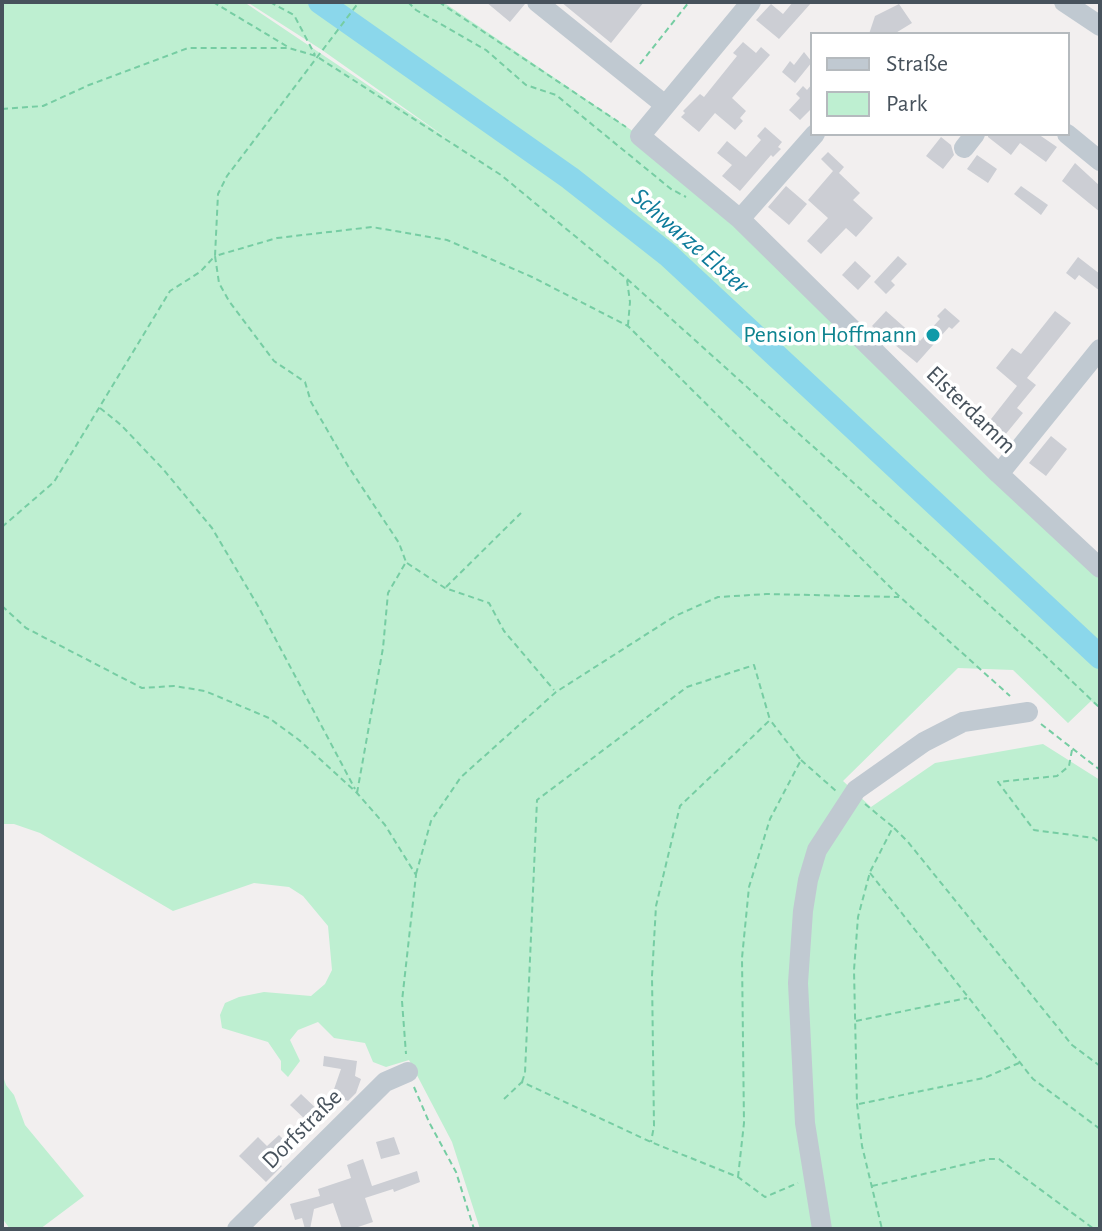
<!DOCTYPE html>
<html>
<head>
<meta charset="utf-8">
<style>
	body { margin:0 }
	#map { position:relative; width:1102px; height:1231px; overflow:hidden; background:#f2efef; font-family:"Alegreya Sans",sans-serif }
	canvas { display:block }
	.frame { position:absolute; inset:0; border:4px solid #47525c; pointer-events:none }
	.legend { position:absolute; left:810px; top:32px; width:260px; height:104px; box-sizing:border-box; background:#fff; border:2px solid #b5babe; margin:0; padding:10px 14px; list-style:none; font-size:24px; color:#47525c }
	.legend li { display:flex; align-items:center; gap:16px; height:40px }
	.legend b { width:40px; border:2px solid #b5babe }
</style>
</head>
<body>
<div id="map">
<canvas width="1102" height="1231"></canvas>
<div class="frame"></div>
<ul class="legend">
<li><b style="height:10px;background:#c0c9d1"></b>Straße</li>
<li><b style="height:22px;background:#beefd1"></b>Park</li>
</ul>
</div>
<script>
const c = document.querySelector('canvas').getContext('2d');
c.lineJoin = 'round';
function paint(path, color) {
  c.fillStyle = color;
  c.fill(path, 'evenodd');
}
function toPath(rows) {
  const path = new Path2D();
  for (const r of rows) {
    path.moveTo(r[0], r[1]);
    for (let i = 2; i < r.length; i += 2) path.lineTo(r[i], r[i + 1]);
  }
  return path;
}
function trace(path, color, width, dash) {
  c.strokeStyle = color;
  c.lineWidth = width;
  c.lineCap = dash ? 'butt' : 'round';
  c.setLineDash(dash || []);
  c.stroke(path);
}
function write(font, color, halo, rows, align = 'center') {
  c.font = font + ' "Alegreya Sans",sans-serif';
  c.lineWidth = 7;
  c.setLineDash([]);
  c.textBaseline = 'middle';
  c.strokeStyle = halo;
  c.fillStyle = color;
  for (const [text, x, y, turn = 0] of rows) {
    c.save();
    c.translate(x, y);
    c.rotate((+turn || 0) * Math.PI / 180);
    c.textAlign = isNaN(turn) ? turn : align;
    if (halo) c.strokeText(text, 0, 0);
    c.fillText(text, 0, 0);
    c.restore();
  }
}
paint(toPath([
	[2,2,244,2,451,141,322,50,247,2,443,2,640,136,1100,570,1100,709,1091,701,1068,723,1013,670,958,668,843,781,871,807,935,763,1043,744,1100,780,1100,1229,480,1229,452,1142,409,1060,386,1067,373,1062,365,1043,334,1038,318,1022,298,1030,290,1040,300,1061,288,1077,281,1070,281,1061,268,1042,222,1028,220,1015,225,1003,239,997,264,992,311,996,325,984,332,970,328,926,303,896,289,887,254,883,173,911,40,833,14,824,2,824],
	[2,1073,6,1085,14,1095,25,1125,84,1196,40,1229,10,1229,2,1218]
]), '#beefd1');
trace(toPath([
	[320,2,570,178,668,255,1100,657]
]), '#8bd7eb', 24);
paint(toPath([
	[486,2,524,2,525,4,510,22],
	[561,2,644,2,611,43],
	[793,2,812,2,779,39,756,20,771,4,783,14],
	[899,4,912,23,894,34,869,34,875,16],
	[743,42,756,53,761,47,770,55,732,98,746,111,740,118,743,121,735,130,715,113,699,132,681,117,685,113,683,111,700,94,704,97,737,56,733,53],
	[804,52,812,62,795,83,782,72,790,61,794,65],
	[812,84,812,108,800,120,789,110,800,98,796,94,803,86,807,90],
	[765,127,782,142,778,147,781,149,773,157,771,155,740,191,722,176,732,165,717,153,727,141,746,157,761,140,757,136],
	[988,134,1038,134,1057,147,1046,162,1020,143,1011,155,988,137],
	[941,137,951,145,954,155,943,169,926,156],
	[828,152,844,167,839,173,860,193,853,200,873,218,856,237,846,228,821,254,807,241,828,218,808,200,833,171,821,159],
	[977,155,997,169,988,183,967,169],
	[1075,163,1100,186,1100,212,1062,181],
	[786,186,807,204,789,225,768,207],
	[1021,186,1048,205,1041,215,1014,194],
	[898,256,907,264,891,281,895,285,886,294,874,282],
	[1078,257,1100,274,1100,291,1079,275,1075,280,1066,273],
	[855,261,871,276,858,290,842,275],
	[945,308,960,321,952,329,949,327,917,363,872,326,886,311,920,341,940,319,937,316],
	[1055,311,1071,323,1027,378,1036,385,1017,408,1023,413,1000,441,984,428,1017,386,996,368,1012,348,1021,354],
	[1051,436,1067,449,1046,476,1029,463],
	[324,1056,357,1061,355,1076,361,1079,356,1093,348,1101,332,1095,341,1069,323,1066],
	[301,1094,320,1112,309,1123,290,1105],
	[279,1135,293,1149,279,1164,282,1166,266,1182,239,1156,258,1137,267,1146],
	[394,1137,400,1154,381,1159,376,1142],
	[363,1159,372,1186,417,1171,420,1182,394,1192,393,1189,365,1198,373,1222,352,1229,342,1229,333,1203,314,1209,310,1229,305,1229,302,1218,295,1220,290,1204,320,1196,318,1189,351,1178,347,1165]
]), '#ccced4');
trace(toPath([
	[213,2,288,47],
	[270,2,294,15,315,55],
	[408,2,416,10,486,50,526,85,556,95,671,189,686,197],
	[439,2,626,127],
	[640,64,689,2],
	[2,109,43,106,89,85,188,48,289,48,316,56,501,175,627,279,1037,648,1100,708],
	[627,280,630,302,628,325],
	[100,408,121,425,163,469,212,528,258,606,355,789],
	[2,527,54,482,170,291,200,272,215,256,218,194,227,176,359,2],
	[407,563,445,588,489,603,504,631,554,690],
	[446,587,521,513],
	[2,606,26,628,142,688,174,686,205,691,269,718,299,740,357,793,385,825,416,875,402,1001,406,1054],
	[1041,724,1100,770],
	[1072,750,1069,766,1057,776,998,782,1034,830,1094,838,1100,843],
	[801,760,836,791],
	[357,793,383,648,388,593,406,562,399,543,348,466,311,402,305,382,274,361,229,301,219,283,215,256,277,238,372,227,447,240,532,277,628,326,900,597,1010,696],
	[865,804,893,827,870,872,858,917,854,970,857,1104,862,1146,882,1229],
	[894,828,908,842,1072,1045,1100,1066],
	[870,873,1033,1079,1100,1129],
	[416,874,431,821,461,777,556,692,675,616,718,597,766,594,899,597],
	[856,1021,967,998],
	[522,1082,525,1073,537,800,687,687,754,665,770,720,680,806,656,906,652,976,654,1126,651,1142],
	[414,1087,429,1122,456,1172,474,1229],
	[504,1099,522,1082,651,1142,738,1177,765,1197,798,1183],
	[859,1104,984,1078,1019,1063],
	[738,1177,744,1123,742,958,749,887,770,819,801,760,770,720],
	[872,1186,988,1159,999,1159,1094,1229]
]), '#76cda3', 2, [6, 4]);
trace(toPath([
	[537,2,665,105],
	[751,2,640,136,740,219,999,474,1100,568],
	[1064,2,1100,26],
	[1067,134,1100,161],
	[964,148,975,134],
	[740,219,815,134],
	[999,474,1100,349],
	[237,1229,385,1082,408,1072],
	[822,1229,805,1123,798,983,803,911,808,880,817,850,856,790,924,742,963,722,1028,712]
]), '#c0c9d1', 20);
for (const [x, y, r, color] of [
	[933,335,8,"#0f9aa8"]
]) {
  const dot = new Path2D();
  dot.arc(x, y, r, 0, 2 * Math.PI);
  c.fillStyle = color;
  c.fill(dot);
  trace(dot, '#fff', 3);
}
write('24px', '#0d838f', '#fff', [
	["Pension Hoffmann",917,335]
], 'right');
write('24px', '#47525c', '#fff', [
	["Elsterdamm",971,410,44],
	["Dorfstraße",302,1129,-45]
]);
write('italic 26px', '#0d7b9a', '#fff', [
	["Schwarze Elster",690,241,41]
]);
</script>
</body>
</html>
